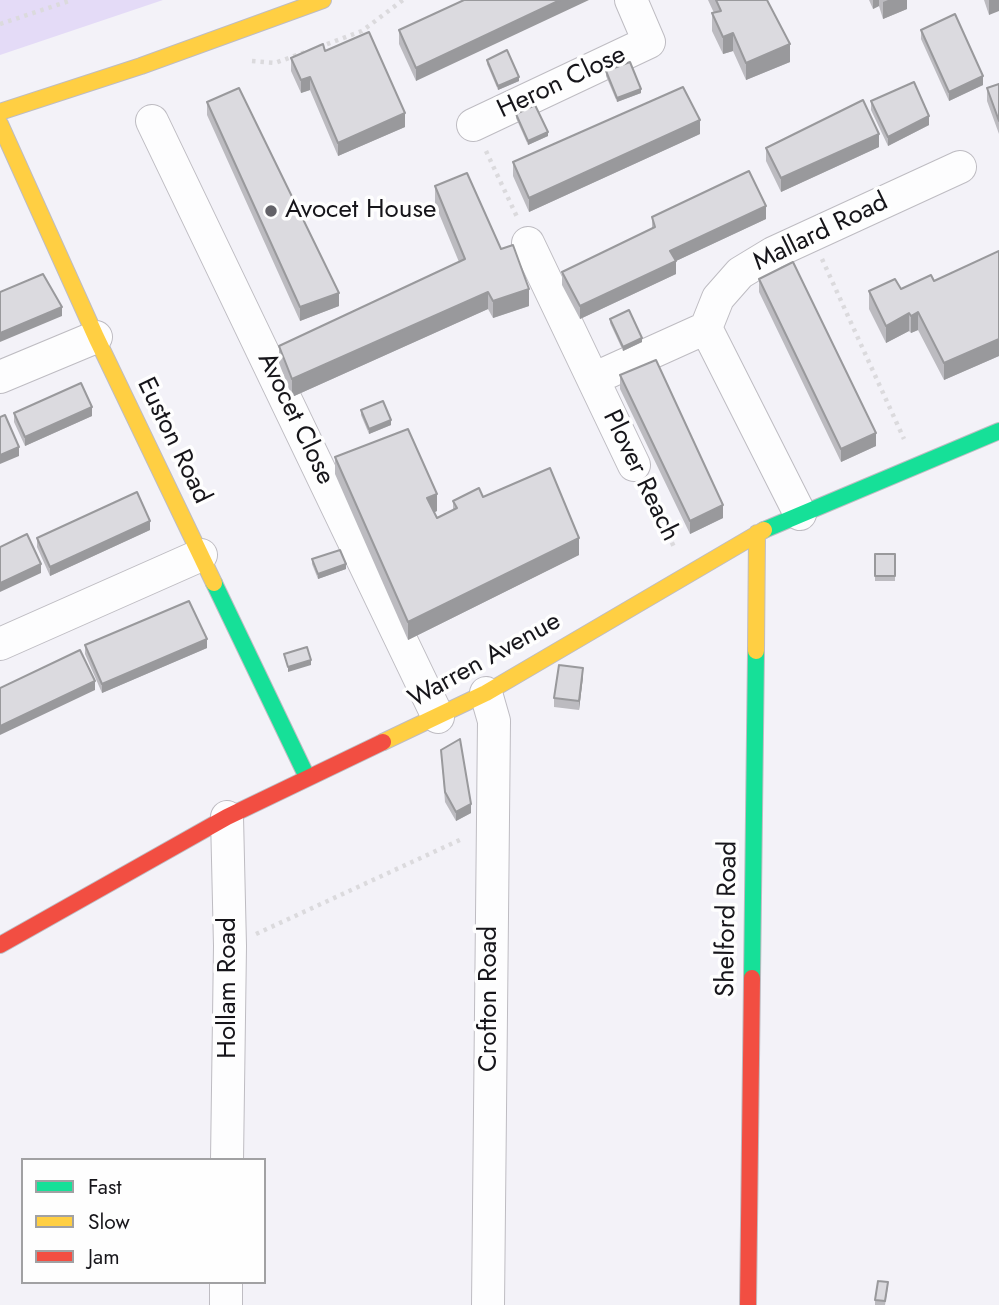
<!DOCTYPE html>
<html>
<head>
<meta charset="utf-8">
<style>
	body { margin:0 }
	#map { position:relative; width:999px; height:1305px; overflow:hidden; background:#f3f2f8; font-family:Jost,sans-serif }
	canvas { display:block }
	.legend { position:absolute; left:21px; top:1158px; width:245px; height:126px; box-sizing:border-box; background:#fefefe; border:2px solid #a1a1a3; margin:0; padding:9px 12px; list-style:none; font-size:21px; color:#16151a }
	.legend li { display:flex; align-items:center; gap:14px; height:35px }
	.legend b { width:35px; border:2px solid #a1a1a3 }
</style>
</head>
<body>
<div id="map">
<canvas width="999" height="1305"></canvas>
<ul class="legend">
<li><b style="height:9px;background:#16e098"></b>Fast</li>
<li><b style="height:9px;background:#ffcf43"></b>Slow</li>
<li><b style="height:9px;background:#f24e42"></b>Jam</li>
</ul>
</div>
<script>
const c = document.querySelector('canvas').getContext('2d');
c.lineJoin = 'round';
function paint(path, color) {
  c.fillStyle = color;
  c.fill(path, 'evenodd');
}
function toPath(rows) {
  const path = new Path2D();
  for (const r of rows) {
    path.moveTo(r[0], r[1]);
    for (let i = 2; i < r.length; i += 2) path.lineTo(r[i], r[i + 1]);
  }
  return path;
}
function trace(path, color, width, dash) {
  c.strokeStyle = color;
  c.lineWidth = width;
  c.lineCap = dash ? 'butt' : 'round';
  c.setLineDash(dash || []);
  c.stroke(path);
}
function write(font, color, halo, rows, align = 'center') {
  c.font = font + ' Jost,sans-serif';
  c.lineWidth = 7;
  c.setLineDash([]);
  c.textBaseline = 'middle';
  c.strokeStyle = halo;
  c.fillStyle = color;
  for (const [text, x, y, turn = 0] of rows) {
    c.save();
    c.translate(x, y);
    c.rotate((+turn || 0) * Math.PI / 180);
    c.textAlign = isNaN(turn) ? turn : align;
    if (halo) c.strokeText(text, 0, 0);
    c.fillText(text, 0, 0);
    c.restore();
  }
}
paint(toPath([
	[0,0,163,0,0,55]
]), '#e4dbf7');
const street = toPath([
	[152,121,438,717],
	[473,125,649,42,631,0],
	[528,243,634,465],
	[0,377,96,337],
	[593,379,706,328],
	[800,514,706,328,718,298,740,273,773,253,960,167],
	[0,644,201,555],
	[486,693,494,721,488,1305],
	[227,817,230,946,227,1160],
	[226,1305,226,1282]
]);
const fast = toPath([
	[764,530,999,431],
	[214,583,307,777],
	[752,978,756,651]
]);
const slow = toPath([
	[0,112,141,66,323,0],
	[0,124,96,337,214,583],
	[756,651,757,533],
	[383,742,486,693,764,530]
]);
const jam = toPath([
	[0,945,227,817,383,742],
	[748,1305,752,978]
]);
trace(street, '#bebcc2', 34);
trace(fast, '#bebcc2', 18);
trace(slow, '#bebcc2', 18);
trace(jam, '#bebcc2', 18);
trace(toPath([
	[0,24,72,0],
	[319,47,362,31,403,0],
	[252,61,275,63,308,51],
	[486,151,518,219],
	[822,259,904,439],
	[646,489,674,547],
	[256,934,464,838]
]), '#dbdadd', 4.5, [3.5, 5]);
trace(street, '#fdfdfe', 32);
trace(fast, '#16e098', 16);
trace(slow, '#ffcf43', 16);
trace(jam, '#f24e42', 16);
paint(toPath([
	[464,0,416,81,399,44,399,30],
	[708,0,767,0,790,62,746,80,733,51,723,54,712,31,712,13,714,13],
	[869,0,907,0,907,9,883,19,879,6,873,9],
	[984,0,999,0,989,15],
	[921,30,983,85,949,101,921,39],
	[325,51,405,127,338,156,310,90,301,93,291,71,291,58],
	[487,60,519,81,498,90,487,64],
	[606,71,641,93,617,102,606,76],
	[999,84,999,134,987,101,987,88],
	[871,101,929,125,888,146,871,110],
	[207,102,339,306,300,321,207,115],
	[516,114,548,136,528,145,516,118],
	[700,134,529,212,513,176,513,162],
	[879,147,781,192,766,161,766,148],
	[435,186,501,249,529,306,493,318,488,309,292,397,279,363,279,346,459,262,435,204],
	[652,217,766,219,676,261,676,274,580,319,562,285,562,272,652,229],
	[999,251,999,356,944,380,918,330,911,333,909,331,886,343,869,309,869,291,901,289,934,281],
	[759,279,876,446,841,462,759,292],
	[610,319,642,342,623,351,610,323],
	[620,375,723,518,690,534,620,389],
	[361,410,391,425,369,434,361,415],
	[14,413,92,416,25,446,14,422],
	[335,457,437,511,434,512,437,518,453,510,453,501,483,497,579,555,408,640,335,474],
	[150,530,50,576,37,547,37,538],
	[875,554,895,554,895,581,875,581],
	[312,559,346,569,318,579,312,564],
	[85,645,207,648,102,693,85,654],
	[583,677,579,710,554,707,554,698],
	[441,750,471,813,456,821,445,802],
	[888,1287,885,1305,875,1305,875,1300]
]), '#bcbbc0');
paint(toPath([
	[560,0,589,0,416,81,416,68],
	[873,0,879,0,879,6,873,9],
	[888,0,907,0,907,9,883,19,883,2],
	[989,0,999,0,999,11,989,15],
	[733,33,733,51,723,54,723,37],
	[790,44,790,62,746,80,746,63],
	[983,76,983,85,949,101,949,92],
	[310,77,310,90,301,93,301,80],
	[519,77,519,81,498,90,498,86],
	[641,89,641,93,617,102,617,98],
	[405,113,405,127,338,156,338,143],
	[929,116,929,125,888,146,888,137],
	[700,120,700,134,529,212,529,198],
	[548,132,548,136,528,145,528,141],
	[879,134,879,147,781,192,781,178],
	[766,206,766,219,676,261,676,274,580,319,580,306,670,251],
	[529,289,529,306,493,318,493,301],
	[488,292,488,309,292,397,292,379],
	[339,293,339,306,300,321,300,307],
	[62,307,62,316,0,342,0,333],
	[918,312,918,330,911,333,911,316],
	[909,313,909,331,886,343,886,326],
	[642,338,642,342,623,351,623,347],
	[999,339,999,356,944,380,944,363],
	[92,407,92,416,25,446,25,437],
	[391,420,391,425,369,434,369,429],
	[876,433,876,446,841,462,841,449],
	[19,447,19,456,0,464,0,455],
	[437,494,437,511,427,516,427,498],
	[723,505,723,518,690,534,690,521],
	[150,521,150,530,50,576,50,567],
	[579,538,579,555,408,640,408,622],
	[41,564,41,573,0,592,0,583],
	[346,564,346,569,318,579,318,574],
	[207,639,207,648,102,693,102,684],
	[311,660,311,665,288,672,288,667],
	[583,668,583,677,579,710,579,701],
	[95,681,95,690,0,735,0,726],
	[471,804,471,813,456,821,456,812]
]), '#99999c');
const building = toPath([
	[464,0,560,0,416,68,399,30,464,0],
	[716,0,767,0,790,44,746,63,733,33,723,37,712,13,721,11,716,0],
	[955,14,983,76,949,92,921,30,955,14],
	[369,32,405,113,338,143,310,77,301,80,291,58,323,44,325,51,369,32],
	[507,50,519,77,498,86,487,60,507,50],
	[630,62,641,89,617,98,606,71,630,62],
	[914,82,929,116,888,137,871,101,914,82],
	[999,84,999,121,987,88,999,84],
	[683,87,700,120,529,198,513,162,683,87],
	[239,88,339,293,300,307,207,102,239,88],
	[863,100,879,134,781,178,766,148,863,100],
	[535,105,548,132,528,141,516,114,535,105],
	[749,171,766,206,670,251,676,261,580,306,562,272,655,227,652,217,749,171],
	[467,173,501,249,513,245,529,289,493,301,488,292,292,379,279,346,465,259,435,186,467,173],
	[999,251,999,339,944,363,918,312,911,316,909,313,886,326,869,291,895,279,901,289,931,275,934,281,999,251],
	[793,262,876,433,841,449,759,279,793,262],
	[43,274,62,307,0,333,0,292,43,274],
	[629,310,642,338,623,347,610,319,629,310],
	[656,360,723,505,690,521,620,375,656,360],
	[81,383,92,407,25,437,14,413,81,383],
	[383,401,391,420,369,429,361,410,383,401],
	[5,415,19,447,0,455,0,417,5,415],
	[408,429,437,494,427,498,437,518,457,508,453,501,479,488,483,497,550,468,579,538,408,622,335,457,408,429],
	[137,492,150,521,50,567,37,538,137,492],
	[27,534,41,564,0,583,0,547,27,534],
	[340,550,346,564,318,574,312,559,340,550],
	[875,554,895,554,895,576,875,576,875,554],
	[189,601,207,639,102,684,85,645,189,601],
	[307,647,311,660,288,667,284,654,307,647],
	[80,650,95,681,0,726,0,688,80,650],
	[559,665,583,668,579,701,554,698,559,665],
	[460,739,471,804,456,812,445,792,441,750,460,739],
	[878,1281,888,1282,885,1301,875,1300,878,1281]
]);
paint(building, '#dbdadf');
trace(building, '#99999c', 2);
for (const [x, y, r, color] of [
	[271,211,7,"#636268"]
]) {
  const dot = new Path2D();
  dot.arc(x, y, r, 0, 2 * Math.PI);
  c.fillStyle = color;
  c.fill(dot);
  trace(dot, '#fefefe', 2.5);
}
write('26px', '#16151a', '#fefefe', [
	["Heron Close",562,83,-25],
	["Mallard Road",821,233,-26],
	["Avocet Close",295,419,64],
	["Euston Road",173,441,64],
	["Plover Reach",640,476,64],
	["Warren Avenue",485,661,-29],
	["Shelford Road",728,919,-89],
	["Hollam Road",229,988,-90],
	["Crofton Road",490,999,-90]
]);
write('26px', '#16151a', '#fefefe', [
	["Avocet House",285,211]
], 'left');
</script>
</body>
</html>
